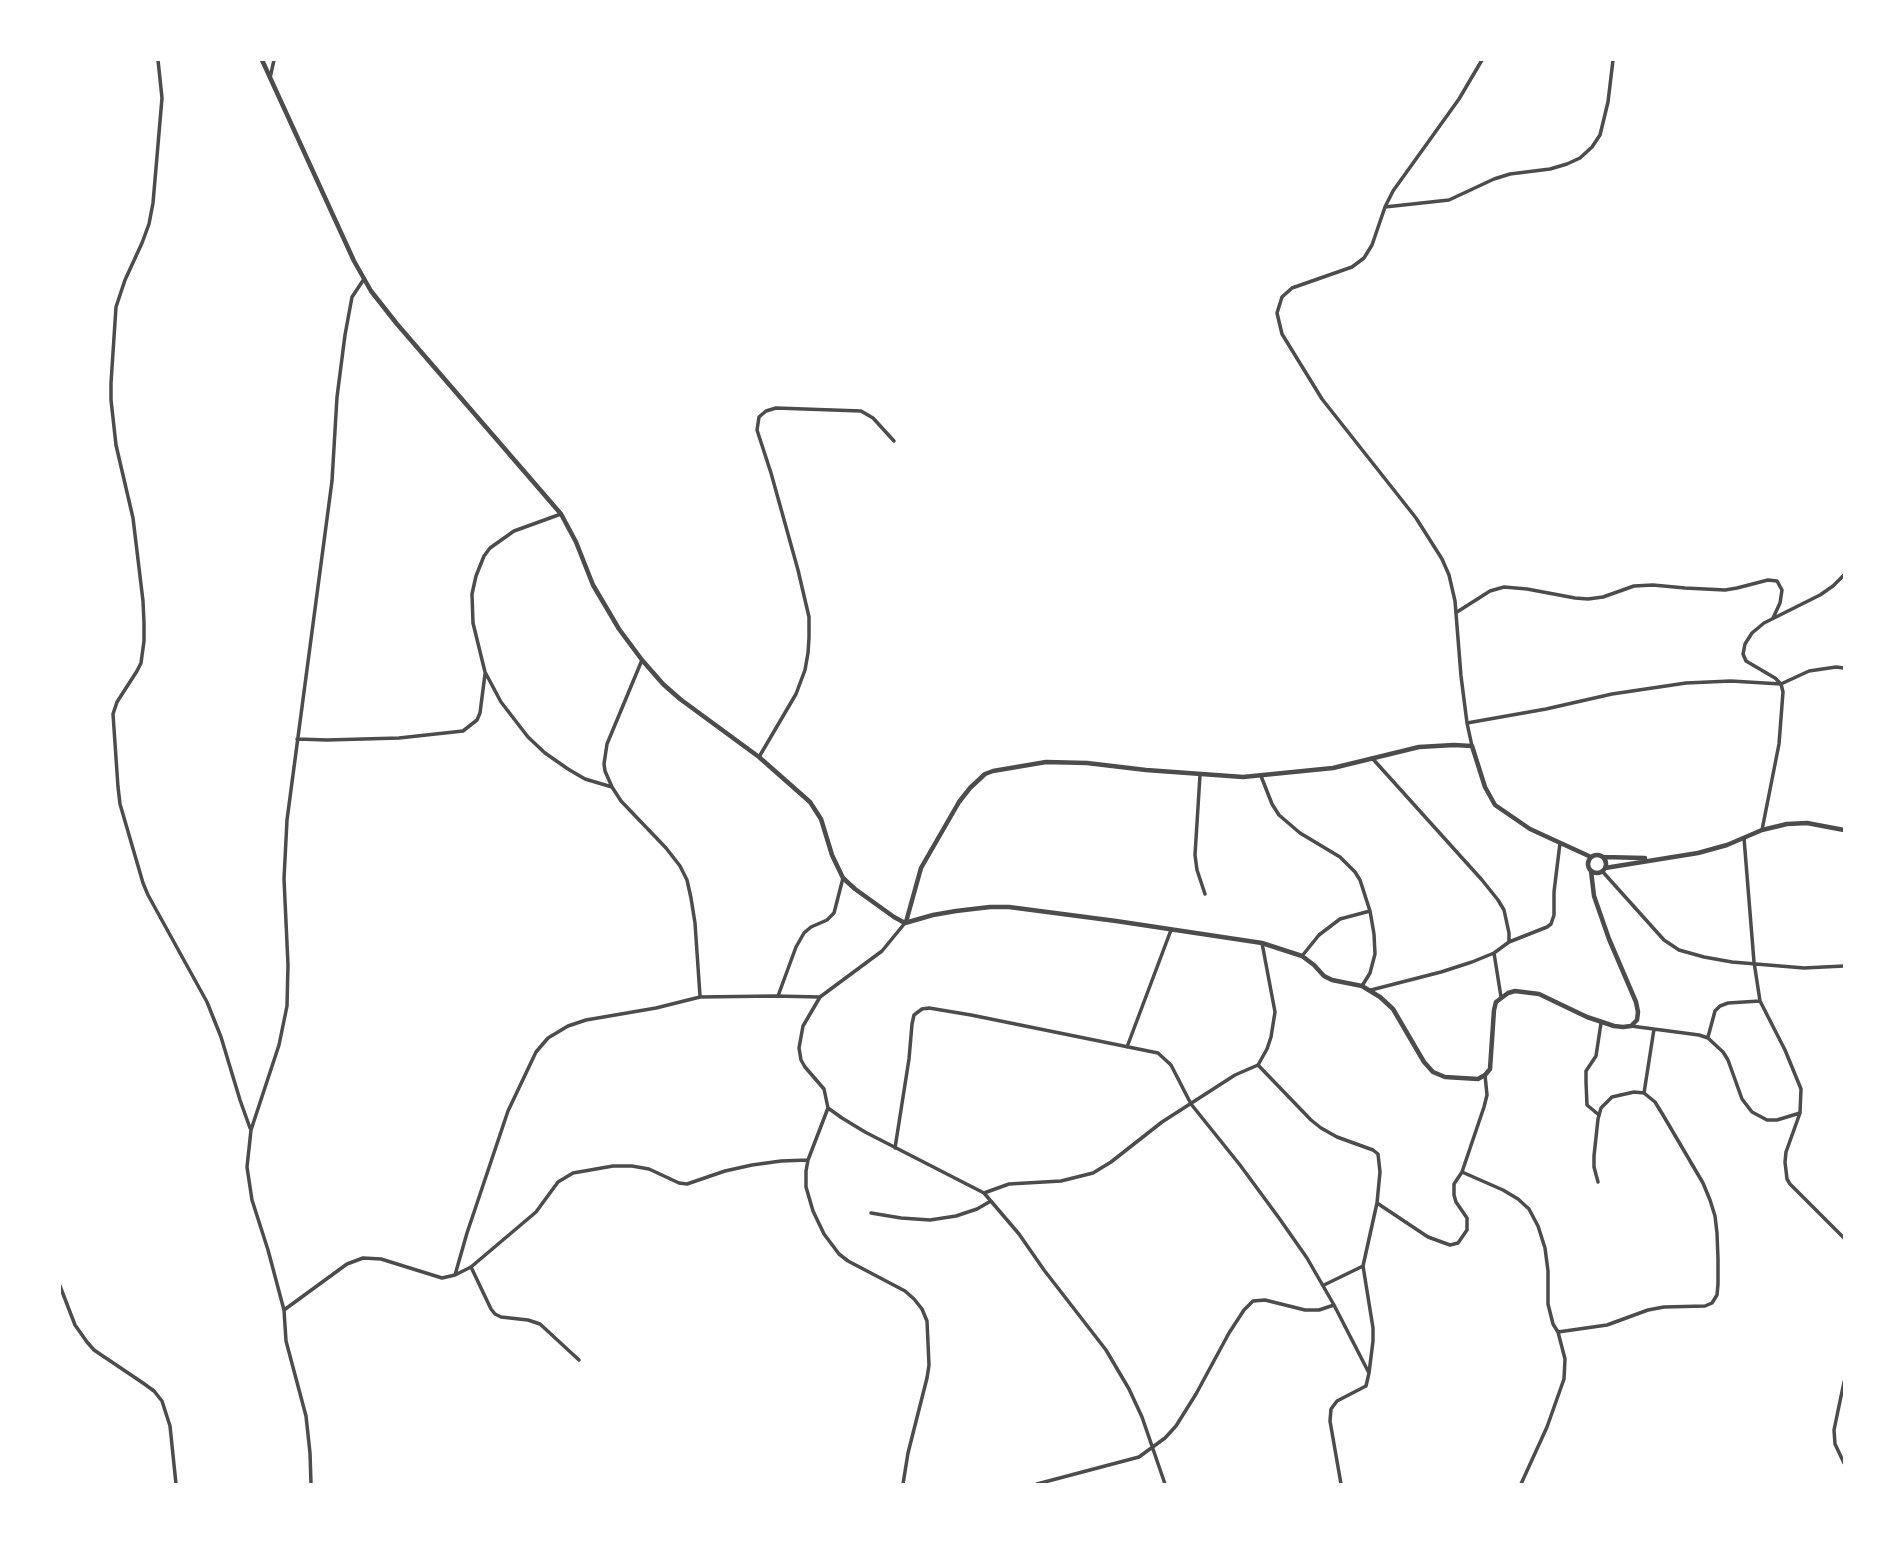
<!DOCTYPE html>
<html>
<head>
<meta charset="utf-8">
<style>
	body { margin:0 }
	#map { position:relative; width:1904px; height:1544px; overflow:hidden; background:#fff; font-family:"Sofia Sans Condensed",sans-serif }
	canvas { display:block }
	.frame { position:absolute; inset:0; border:61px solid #fff; pointer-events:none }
</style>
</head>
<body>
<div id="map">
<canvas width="1904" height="1544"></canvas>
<div class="frame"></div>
</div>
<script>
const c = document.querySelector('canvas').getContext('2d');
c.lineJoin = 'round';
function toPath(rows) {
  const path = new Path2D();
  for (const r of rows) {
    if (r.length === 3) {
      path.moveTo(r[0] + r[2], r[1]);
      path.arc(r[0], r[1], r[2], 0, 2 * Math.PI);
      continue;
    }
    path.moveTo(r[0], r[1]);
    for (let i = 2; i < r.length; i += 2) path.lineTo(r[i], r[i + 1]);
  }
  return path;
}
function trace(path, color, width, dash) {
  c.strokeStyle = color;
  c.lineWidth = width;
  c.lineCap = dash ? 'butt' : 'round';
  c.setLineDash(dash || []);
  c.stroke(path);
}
trace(toPath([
	[158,60,162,98,153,203,149,224,142,243,125,280,116,307,111,383,111,400,116,445,133,518,143,601,144,623,144,641,141,663,137,671,117,702,113,714,118,787,120,804,143,883,148,895,207,1002,221,1037,240,1100,250,1128],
	[270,78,274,60],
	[1385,207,1449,200,1494,179,1510,174,1550,169,1567,164,1580,158,1592,147,1600,135,1608,102,1613,60],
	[561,514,514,531,490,548,484,556,476,576,472,594,473,623,485,672,501,702,528,737,545,753,568,769,585,779,612,787],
	[1457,612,1490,591,1504,587,1527,589,1575,598,1588,599,1603,597,1634,586,1653,585,1685,588,1725,590,1737,588,1768,580,1777,581,1782,590,1780,603,1773,618],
	[642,660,607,744,604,764,605,771,612,787,621,801,666,848,680,866,687,880,691,898,695,923,700,996],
	[1467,723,1546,709,1612,694,1686,683,1731,681,1781,684,1809,671,1836,667,1844,668],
	[297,739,327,740,399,738,463,731,477,720,480,713,485,674],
	[1472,746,1467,723,1461,676,1455,601,1449,575,1442,559,1416,518,1322,399,1282,334,1277,313,1282,297,1292,288,1352,267,1364,258,1372,245,1385,207,1393,191,1459,99,1482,60],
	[759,757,796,694,805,670,808,653,809,638,809,617,798,570,771,473,757,430,759,417,766,411,776,408,861,411,873,418,894,441],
	[1200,775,1195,855,1197,870,1205,894],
	[1261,776,1272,804,1279,815,1300,833,1340,857,1355,872,1360,880,1370,911,1374,934,1375,954,1370,973,1362,986],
	[1762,830,1779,744,1783,692,1781,684,1775,678,1746,661,1743,654,1745,644,1752,633,1764,623,1820,595,1833,586,1844,575],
	[1744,838,1754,962,1760,1001,1785,1050,1801,1089,1800,1113,1786,1152,1785,1162,1787,1179,1790,1184,1844,1238],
	[1602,871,1664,940,1679,950,1704,957,1732,962,1804,968,1844,966],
	[1509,942,1547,927,1551,924,1554,915,1554,892,1560,843],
	[1494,953,1501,997],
	[1302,956,1319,935,1340,919,1370,911],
	[1371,990,1441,972,1472,962,1494,953,1509,942,1509,933,1504,910,1498,900,1482,880,1372,758],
	[778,996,796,947,804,933,811,927,827,920,834,913,843,878],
	[820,997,803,1026,799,1048,801,1060,805,1067,824,1089,828,1108,808,1160,806,1171,806,1187,813,1211,824,1234,839,1254,848,1261,905,1291,914,1299,922,1309,927,1321,929,1365,927,1378,908,1453,903,1484],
	[1631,1026,1699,1035,1708,1038,1723,1052,1728,1060,1742,1099,1752,1112,1767,1120,1777,1120,1800,1113],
	[1708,1037,1715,1011,1720,1006,1728,1003,1760,1001],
	[1127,1047,1171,930],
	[1258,1065,1311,1120,1321,1128,1337,1137,1373,1150,1378,1154,1380,1172,1377,1203,1428,1237,1450,1245,1458,1243,1467,1230,1467,1218,1456,1202,1454,1195,1454,1184,1462,1172,1484,1107,1487,1095,1485,1075],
	[1644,1093,1654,1029],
	[828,1108,842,1118,865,1132,984,1193,1019,1234,1044,1270,1106,1350,1129,1389,1142,1417,1165,1484],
	[1599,1115,1587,1105,1586,1082,1586,1071,1596,1056,1601,1023],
	[895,1148,909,1059,912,1024,914,1015,922,1009,929,1008,971,1015,1158,1053,1171,1065,1191,1104,1240,1165,1279,1218,1307,1258,1334,1305,1319,1310,1305,1310,1265,1300,1253,1301,1244,1310,1229,1333,1196,1394,1176,1426,1165,1438,1139,1457,1037,1484],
	[1462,1172,1503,1190,1518,1199,1529,1209,1538,1226,1545,1248,1548,1271,1548,1304,1553,1324,1558,1332,1607,1325,1648,1310,1664,1307,1705,1306,1712,1303,1717,1295,1718,1284,1718,1259,1717,1233,1715,1216,1710,1200,1703,1183,1663,1115,1655,1102,1644,1093,1634,1092,1612,1097,1601,1108,1598,1119,1594,1156,1594,1167,1598,1182],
	[984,1193,1009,1184,1061,1181,1093,1173,1111,1162,1162,1122,1235,1075,1258,1065,1267,1049,1271,1037,1275,1012,1262,943],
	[871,1213,901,1218,930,1220,956,1216,977,1209,991,1201],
	[471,1267,491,1309,495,1314,501,1317,528,1320,540,1324,579,1360],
	[455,1275,467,1233,508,1111,536,1052,548,1038,568,1026,586,1020,656,1008,700,997,774,996,820,997,882,951,905,923],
	[1324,1285,1363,1266],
	[60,1286,75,1325,87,1342,94,1350,143,1383,154,1391,162,1401,170,1426,176,1484],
	[1334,1305,1369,1373,1366,1386,1337,1401,1331,1409,1330,1421,1341,1484],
	[284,1310,347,1264,363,1258,381,1259,442,1278,455,1275,471,1267,536,1212,558,1182,573,1173,613,1166,632,1166,649,1169,679,1183,687,1184,725,1171,752,1165,781,1161,808,1160],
	[1369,1373,1373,1341,1373,1328,1363,1266,1377,1203],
	[1844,1382,1834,1430,1835,1444,1844,1463],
	[311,1484,310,1453,306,1416,286,1341,284,1310,268,1250,252,1200,247,1167,251,1130,279,1045,287,1006,288,965,284,879,287,820,332,481,337,397,345,335,352,297,364,279],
	[1521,1484,1547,1427,1564,1379,1565,1359,1558,1332]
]), '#4c4c4c', 3.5);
trace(toPath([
	[262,60,354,261,371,291,397,324,561,514,576,542,593,585,619,629,642,660,663,684,680,699,759,757,810,802,821,819,832,855,843,878,855,889,894,917,905,923,933,915,956,911,990,907,1009,907,1116,921,1262,943,1302,956,1314,965,1324,976,1332,980,1362,986,1380,997,1393,1009,1424,1062,1433,1072,1445,1077,1478,1079,1485,1075,1490,1069,1494,1010,1496,1002,1508,993,1515,991,1539,994,1587,1017,1614,1026,1623,1027,1631,1026,1637,1020,1638,1012,1636,1002,1609,939,1594,896,1591,871],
	[1597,864,9],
	[1603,857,1645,858],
	[1605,868,1698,853,1727,845,1762,830,1787,824,1807,823,1844,830],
	[906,922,921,868,959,802,970,788,985,774,993,771,1046,762,1087,763,1146,770,1243,777,1333,768,1419,747,1454,745,1472,746,1485,787,1495,805,1530,829,1591,857]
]), '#4c4c4c', 4.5);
</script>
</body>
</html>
